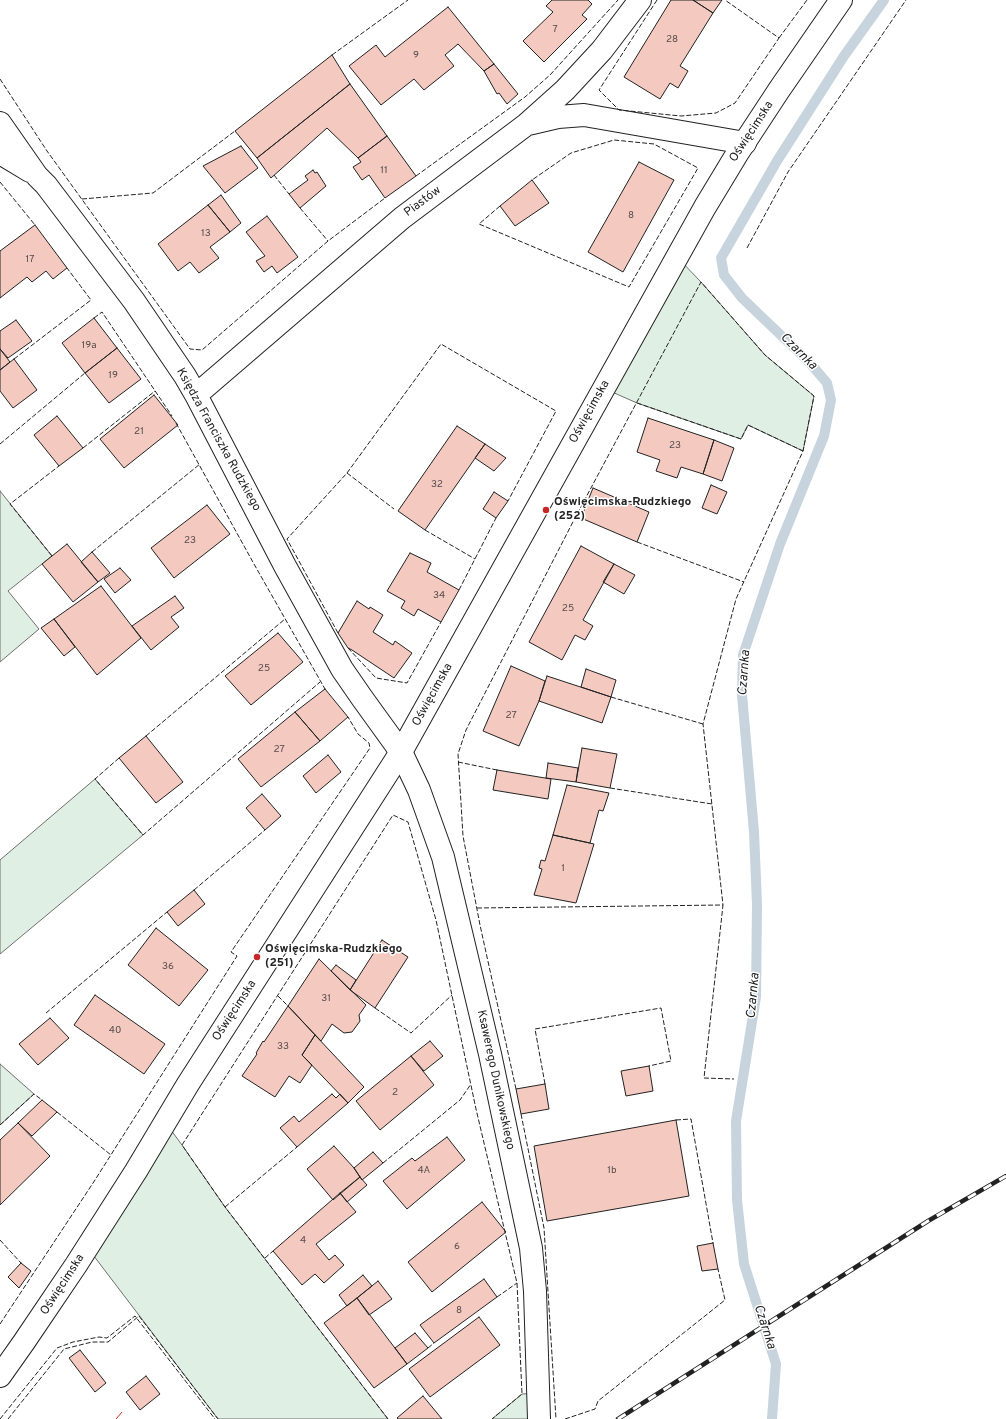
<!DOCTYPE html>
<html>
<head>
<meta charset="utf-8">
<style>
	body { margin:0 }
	canvas { display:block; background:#fff }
</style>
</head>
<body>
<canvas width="1006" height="1419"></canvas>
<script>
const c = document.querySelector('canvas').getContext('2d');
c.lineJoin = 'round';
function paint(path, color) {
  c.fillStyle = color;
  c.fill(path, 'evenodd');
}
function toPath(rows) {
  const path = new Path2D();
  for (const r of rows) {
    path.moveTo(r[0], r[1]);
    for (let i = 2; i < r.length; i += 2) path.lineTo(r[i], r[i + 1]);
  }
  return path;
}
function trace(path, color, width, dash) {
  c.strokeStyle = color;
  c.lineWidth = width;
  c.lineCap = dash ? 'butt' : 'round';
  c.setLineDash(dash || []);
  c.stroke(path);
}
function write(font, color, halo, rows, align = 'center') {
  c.font = font + ' Overpass,sans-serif';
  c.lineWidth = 3;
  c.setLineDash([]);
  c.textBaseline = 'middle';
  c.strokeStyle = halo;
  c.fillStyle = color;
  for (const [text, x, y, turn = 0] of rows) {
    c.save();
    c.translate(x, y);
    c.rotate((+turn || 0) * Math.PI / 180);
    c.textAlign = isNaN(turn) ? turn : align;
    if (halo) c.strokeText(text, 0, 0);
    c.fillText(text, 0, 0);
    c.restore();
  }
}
const green = toPath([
	[677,257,701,282,765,355,814,396,803,451,748,425,741,439,637,403,603,388,677,257],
	[0,491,52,556,8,591,39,629,0,662,0,491],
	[95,779,143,835,0,954,0,860,95,779],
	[0,1064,34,1094,0,1125,0,1064],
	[165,1122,182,1145,225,1207,388,1419,218,1419,87,1247,165,1122],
	[538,1393,539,1419,492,1419,522,1394,538,1393]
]);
paint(green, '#e0efe3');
trace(green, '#6f6f6f', 1);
trace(toPath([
	[772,1419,776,1364,744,1264,737,1200,736,1121,756,997,757,904,754,832,742,695,743,655,780,544,824,436,831,400,827,383,810,363,742,298,724,275,721,258,777,161,844,56,884,0]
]), '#c7d3dd', 10);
const building = toPath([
	[552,0,588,0,592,4,582,15,587,19,544,62,523,41,553,12,546,6,552,0],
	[671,0,693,0,713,13,680,66,688,71,678,88,670,83,660,99,624,77,671,0],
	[693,0,722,0,713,13,693,0],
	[448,7,494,64,484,71,458,44,445,55,454,66,424,90,414,79,381,105,349,66,376,45,385,57,448,7],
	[332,55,350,84,257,158,235,131,332,55],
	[494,64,518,94,507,104,499,93,497,94,484,71,494,64],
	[350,84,387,136,358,158,327,128,271,178,257,158,350,84],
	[387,136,416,176,385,198,369,175,362,180,353,167,361,162,358,158,387,136],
	[241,146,258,168,225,193,203,166,241,146],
	[639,162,674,180,623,272,588,252,639,162],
	[313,170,315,173,317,172,326,186,300,208,289,194,308,180,305,176,313,170],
	[532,180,549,203,515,226,500,206,532,180],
	[221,195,241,223,230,232,208,205,221,195],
	[208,205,230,232,210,247,219,258,199,273,190,262,178,271,158,244,208,205],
	[267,216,298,257,277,273,272,266,264,272,256,261,265,256,246,232,267,216],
	[35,225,67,268,53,279,46,271,32,282,27,277,0,298,0,251,35,225],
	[94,318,117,348,85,373,62,343,94,318],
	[16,320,32,341,8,358,0,349,0,331,16,320],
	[117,348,141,379,109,403,85,373,117,348],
	[0,349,10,362,0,370,0,349],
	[14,359,37,390,13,408,0,391,0,370,14,359],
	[154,395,178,425,124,468,100,439,154,395],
	[57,416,83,448,59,466,34,435,57,416],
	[648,418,714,440,703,474,681,467,677,478,656,471,660,460,637,452,648,418],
	[457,426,485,444,425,530,398,511,457,426],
	[714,440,734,448,722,481,703,474,714,440],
	[485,444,506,458,494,471,475,458,485,444],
	[711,485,727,492,717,514,702,508,711,485],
	[593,488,649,512,637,542,581,518,593,488],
	[494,492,508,501,496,518,483,509,494,492],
	[207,505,230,534,174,578,151,548,207,505],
	[67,544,98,582,73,602,42,564,67,544],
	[581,546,614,564,583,620,593,626,585,640,575,635,562,660,529,642,581,546],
	[92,552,110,573,98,582,81,562,92,552],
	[410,553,431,563,427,572,459,590,441,622,418,609,414,616,401,608,405,601,387,591,410,553],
	[614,564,635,575,624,594,603,582,614,564],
	[120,568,131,580,115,593,104,579,120,568],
	[101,586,141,638,97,675,54,619,101,586],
	[175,596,184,608,171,617,179,627,151,650,132,626,175,596],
	[357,601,369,609,370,607,383,615,373,632,393,645,395,641,412,653,394,678,352,650,348,648,338,633,357,601],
	[54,619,75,647,64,656,41,628,54,619],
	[278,633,303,662,251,705,225,676,278,633],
	[511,666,545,681,539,701,519,746,483,731,511,666],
	[586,669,616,680,611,697,581,687,586,669],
	[547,676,611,697,602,723,539,701,547,676],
	[325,689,348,717,320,741,295,712,325,689],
	[295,712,320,741,261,787,238,759,295,712],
	[146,736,183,782,156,803,119,758,146,736],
	[582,748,617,754,610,788,576,782,582,748],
	[328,755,341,772,316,793,303,776,328,755],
	[548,763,578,768,576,782,546,778,548,763],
	[497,770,551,779,548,799,493,790,497,770],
	[567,785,609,793,603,811,599,810,590,843,553,835,567,785],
	[262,794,281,816,265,830,246,808,262,794],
	[553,835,594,844,576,903,534,895,542,869,539,868,541,860,545,861,553,835],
	[194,890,205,904,178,926,167,912,194,890],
	[156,928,208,970,179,1006,128,965,156,928],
	[382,940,408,957,375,1008,350,990,382,940],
	[319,959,366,1005,359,1015,360,1021,352,1032,344,1033,332,1024,321,1041,288,1006,319,959],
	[336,965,356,980,350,990,331,971,336,965],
	[95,995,165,1044,144,1074,74,1025,95,995],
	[288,1006,315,1035,302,1055,312,1065,300,1083,289,1076,275,1097,242,1076,257,1054,256,1053,263,1041,264,1042,288,1006],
	[50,1018,69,1038,38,1065,19,1044,50,1018],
	[315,1035,364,1087,348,1103,302,1055,315,1035],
	[430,1041,443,1056,424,1071,411,1056,430,1041],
	[411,1056,434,1085,380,1130,356,1101,411,1056],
	[649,1066,653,1091,626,1096,621,1071,649,1066],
	[545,1084,549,1109,521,1114,516,1089,545,1084],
	[332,1094,336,1098,340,1094,348,1103,297,1147,280,1128,294,1116,299,1122,332,1094],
	[42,1100,57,1112,32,1136,18,1123,42,1100],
	[676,1120,689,1196,547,1221,534,1146,676,1120],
	[18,1123,50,1156,0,1205,0,1140,18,1123],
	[447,1137,465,1160,407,1209,383,1181,412,1158,415,1161,447,1137],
	[334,1146,354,1168,360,1177,333,1200,307,1169,334,1146],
	[373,1152,383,1163,362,1180,354,1168,373,1152],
	[360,1177,367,1185,347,1202,340,1193,360,1177],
	[340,1193,356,1212,316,1244,329,1260,335,1255,344,1265,324,1283,315,1274,302,1285,273,1251,340,1193],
	[482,1202,506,1232,432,1292,408,1262,482,1202],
	[713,1243,718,1269,702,1271,697,1246,713,1243],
	[21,1263,31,1271,19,1288,8,1277,21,1263],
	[363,1275,372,1286,347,1306,339,1295,363,1275],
	[484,1279,497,1297,434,1343,420,1325,484,1279],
	[378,1281,392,1299,369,1315,357,1298,378,1281],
	[357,1298,407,1364,374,1388,324,1323,357,1298],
	[479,1317,500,1345,430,1397,409,1369,479,1317],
	[415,1333,428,1348,407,1364,395,1348,415,1333],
	[80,1350,106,1383,95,1392,69,1358,80,1350],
	[146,1376,160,1394,140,1410,126,1392,146,1376],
	[423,1396,442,1419,398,1419,397,1418,423,1396]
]);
paint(building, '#f3c9c0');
trace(building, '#222', 1);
const minor = toPath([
	[0,123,37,176,46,185,134,301,185,376,196,395,285,566,342,669,362,698,401,752,419,790,443,857,490,1054,531,1248,535,1291,539,1419],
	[528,124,558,117,584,115,745,143],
	[0,153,30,171],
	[196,395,402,218,527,124,565,90,602,50,640,0]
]);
const secondary = toPath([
	[0,1376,24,1342,76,1265,136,1171,188,1084,401,752,705,207,737,154,779,90,841,0]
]);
trace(minor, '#222', 24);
trace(secondary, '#222', 24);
trace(minor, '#fff', 22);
trace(secondary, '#fff', 22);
const rail = toPath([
	[618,1419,928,1221,1006,1176]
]);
trace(rail, '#222', 4.5);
trace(rail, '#fff', 3, [9]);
trace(toPath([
	[657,0,599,90,619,110,681,116,716,113,735,103,779,38,725,0],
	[779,38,807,0],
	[332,55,408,0],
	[0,79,47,151,190,349,202,350,328,241,385,198],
	[274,175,289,194],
	[416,176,525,97,550,75,618,0],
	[0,182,35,225],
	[82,199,153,193,235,131],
	[500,206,479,224,629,287,698,168,654,144,614,140,571,153,532,180],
	[300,208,328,241],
	[747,248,788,172,906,0],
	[94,318,102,312,172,416],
	[14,359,91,300,67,268],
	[637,403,741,439,748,425,803,451],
	[176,423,254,564,325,689],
	[0,444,85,373],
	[83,448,155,391],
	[347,473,394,509],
	[425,530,475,559],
	[637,542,744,582],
	[92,552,200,464],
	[52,556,10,504,59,466],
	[459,590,496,518],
	[338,633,287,539,347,473,441,344,556,411,508,501],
	[348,648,376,678,407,683,441,622],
	[611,697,703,724],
	[146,736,285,619],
	[119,758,95,779,143,835,320,682],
	[458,762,497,770],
	[610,788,712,804],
	[194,890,265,830],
	[477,908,723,905,704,1078,734,1079],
	[278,996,288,1006],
	[375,1008,411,1033,452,995],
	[46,1013,167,912],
	[545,1084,535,1029,661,1008,671,1061,649,1066],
	[516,1089,480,925,463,836,458,754,466,730,576,516,701,282,765,355,814,396,803,451,736,599,703,724,723,905],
	[57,1112,111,1155],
	[521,1114,544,1228,556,1419],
	[676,1120,691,1119,713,1243],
	[0,1125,34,1094,42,1100],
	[383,1163,460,1100,471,1084],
	[225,1207,297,1147],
	[0,1240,21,1263],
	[265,1258,273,1251],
	[497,1297,517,1283],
	[0,1324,95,1180,237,956,231,952,370,748,369,743,358,734,348,717],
	[428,1348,434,1343],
	[0,1419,57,1348,73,1342,99,1337,107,1338,135,1316,215,1419],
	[8,1419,64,1349,92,1342,108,1342,139,1316,218,1419],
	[388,1419,225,1207,182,1145,393,815,408,822,436,920,476,1109,517,1283,522,1394,492,1419],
	[565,1419,595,1409,598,1401,725,1300,718,1269]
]), '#222', 1, [5, 2]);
trace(toPath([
	[116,1419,122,1412]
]), '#c62828', 1, [14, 3, 2, 3]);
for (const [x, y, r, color] of [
	[546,510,4,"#c62828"],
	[257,957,4,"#c62828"]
]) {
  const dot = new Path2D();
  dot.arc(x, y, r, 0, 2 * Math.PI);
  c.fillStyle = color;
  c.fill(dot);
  trace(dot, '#fff', 1.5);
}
write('10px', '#564c4a', null, [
	["7",555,30],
	["28",672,40],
	["9",416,56],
	["11",384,171],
	["8",631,216],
	["13",206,234],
	["17",30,260],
	["19a",89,346],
	["19",113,376],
	["21",139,432],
	["23",675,446],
	["32",437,485],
	["23",190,541],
	["34",439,596],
	["25",568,609],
	["25",264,669],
	["27",511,716],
	["27",279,750],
	["1",563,869],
	["36",168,967],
	["31",326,999],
	["40",115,1031],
	["33",283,1047],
	["2",395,1093],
	["4A",424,1171],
	["1b",612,1171],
	["4",303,1241],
	["6",457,1247],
	["8",459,1311]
]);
write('12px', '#222', '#fff', [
	["Oświęcimska",752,132,-57],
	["Piastów",423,202,-37],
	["Oświęcimska",590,412,-61],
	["Księdza Franciszka Rudzkiego",218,440,61],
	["Oświęcimska",433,695,-61],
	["Oświęcimska",235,1011,-57],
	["Ksawerego Dunikowskiego",495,1080,78],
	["Oświęcimska",63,1285,-57]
]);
write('bold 12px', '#222', '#fff', [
	["Oświęcimska-Rudzkiego",554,503],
	["(252)",554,517],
	["Oświęcimska-Rudzkiego",265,950],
	["(251)",265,964]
], 'left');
write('italic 13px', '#222', '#fff', [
	["Czarnka",798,352,45],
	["Czarnka",745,673,-86],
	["Czarnka",754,996,-85],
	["Czarnka",764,1327,72]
]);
</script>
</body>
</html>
